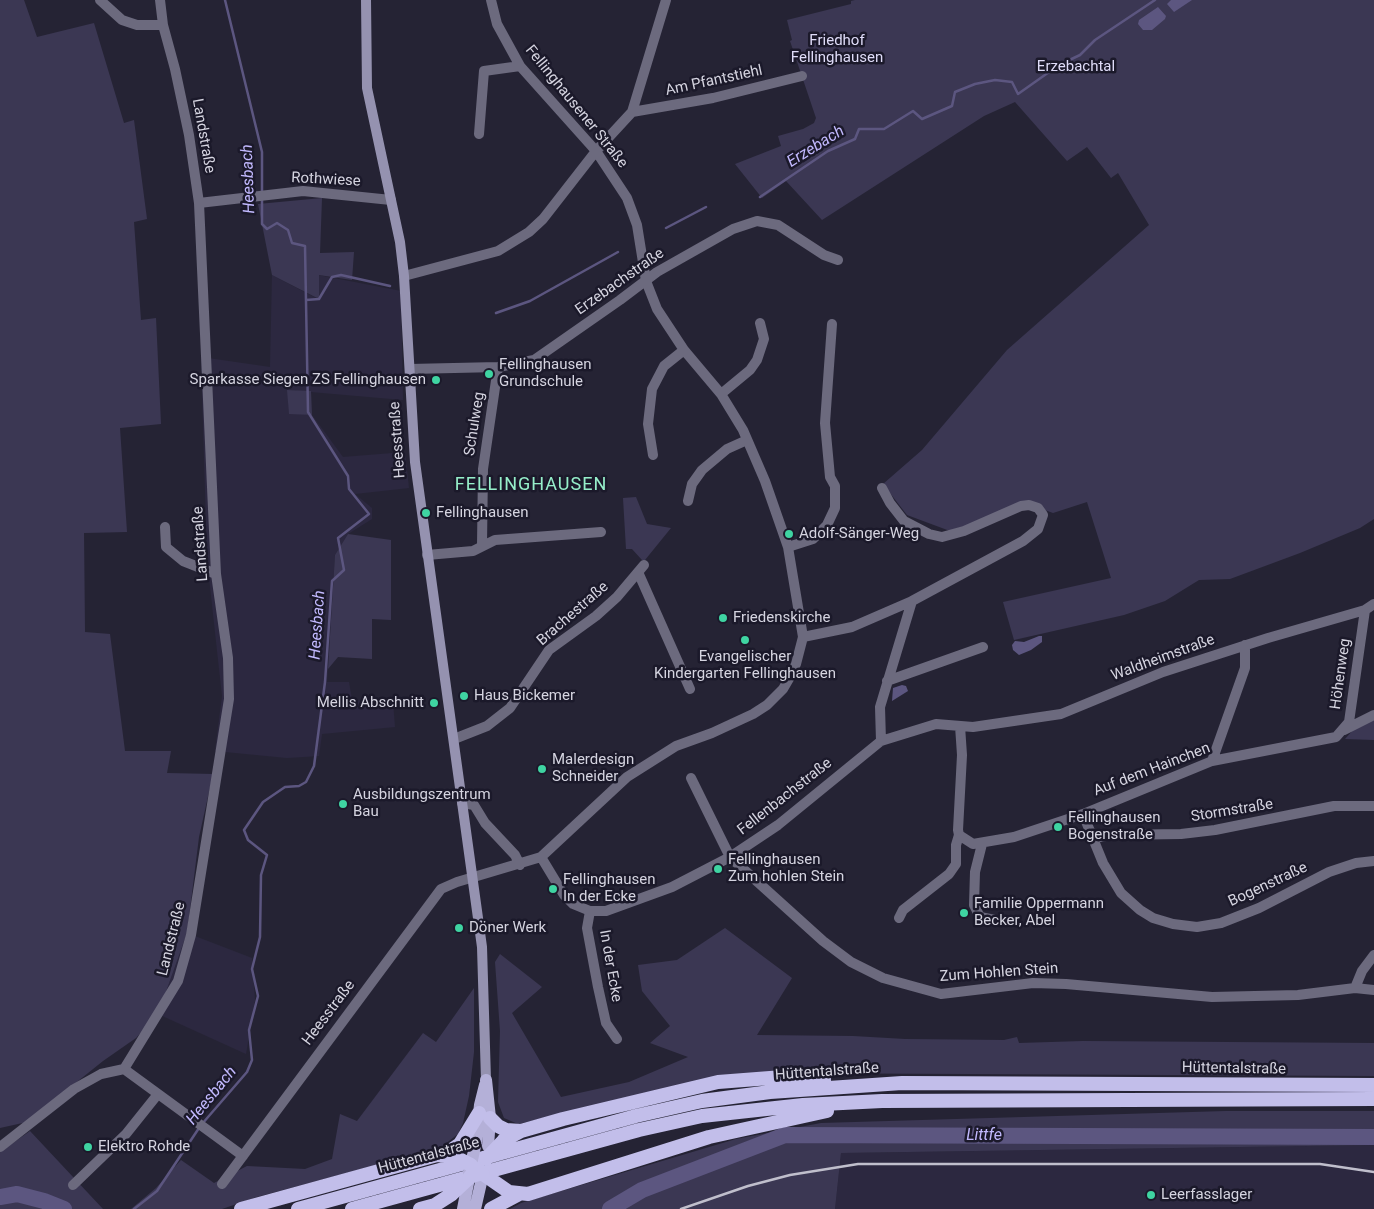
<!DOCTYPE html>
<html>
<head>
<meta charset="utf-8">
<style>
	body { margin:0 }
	canvas { display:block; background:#252334 }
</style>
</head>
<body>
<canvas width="1374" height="1209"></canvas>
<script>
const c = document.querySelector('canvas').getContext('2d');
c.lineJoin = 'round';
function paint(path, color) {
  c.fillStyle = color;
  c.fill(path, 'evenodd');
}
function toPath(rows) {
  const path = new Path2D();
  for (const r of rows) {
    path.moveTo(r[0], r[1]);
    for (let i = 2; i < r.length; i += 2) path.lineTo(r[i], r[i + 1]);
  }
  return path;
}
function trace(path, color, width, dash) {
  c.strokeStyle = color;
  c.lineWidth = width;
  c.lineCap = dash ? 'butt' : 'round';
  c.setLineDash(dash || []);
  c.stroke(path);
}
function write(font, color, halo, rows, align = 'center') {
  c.font = font + ' Roboto,sans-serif';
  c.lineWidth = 5;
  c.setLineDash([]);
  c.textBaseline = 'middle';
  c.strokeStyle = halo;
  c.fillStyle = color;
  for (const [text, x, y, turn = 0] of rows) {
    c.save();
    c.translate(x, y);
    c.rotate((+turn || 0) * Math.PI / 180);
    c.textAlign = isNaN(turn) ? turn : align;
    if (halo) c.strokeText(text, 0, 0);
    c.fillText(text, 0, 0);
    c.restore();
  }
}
paint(toPath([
	[272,275,318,299,318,275,401,291,403,400,288,390,289,413,312,415,343,457,405,452,409,488,355,494,372,508,372,519,348,534,335,555,328,669,327,682,349,682,352,700,393,702,395,727,322,734,319,756,287,758,215,751,222,696,207,559,201,357,270,367],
	[187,933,252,958,255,1000,246,1054,158,1014],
	[1374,1145,1374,1209,835,1209,841,1153]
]), '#2c2840');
paint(toPath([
	[0,0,24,0,37,37,94,23,124,123,134,120,147,219,134,222,141,320,156,318,161,424,120,428,127,532,84,533,85,632,110,634,125,751,171,751,167,773,213,774,199,837,187,933,158,1014,136,1038,103,1061,27,1122,0,1128],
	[855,0,1374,0,1374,519,1360,528,1300,553,1230,579,1199,580,1165,601,1124,615,1014,640,1003,602,1111,578,1087,502,1053,513,1034,506,950,531,907,515,883,484,922,450,1007,350,1149,225,1118,173,1111,178,1087,147,1067,161,1015,102,984,116,822,220,786,181,762,198,735,164,781,146,778,136,803,129,814,123,816,118,790,41,792,40,787,20,851,4,851,1],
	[322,198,320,253,354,252,352,280,319,275,319,299,272,275,258,204],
	[287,390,311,391,312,415,289,414],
	[636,497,647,524,671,528,645,560,642,560,632,549,626,549,623,498],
	[348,534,391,540,391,620,372,619,372,659,338,657,328,669,335,555],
	[1374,718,1374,740,1345,739,1353,730],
	[725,928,792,978,757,1035,853,1036,905,1039,1004,1040,1017,1037,1019,1043,1083,1041,1374,1043,1374,1076,765,1073,705,1080,518,1124,504,1118,498,1102,500,1031,495,962,500,954,542,987,512,1013,561,1097,629,1082,688,1057,650,1043,670,1026,642,991,638,965,677,960],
	[474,988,474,1052,469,1096,463,1123,458,1134,440,1148,257,1197,222,1209,131,1209,156,1188,181,1160,214,1183,247,1166,305,1169,332,1159,340,1114,357,1121,423,1033,436,1042],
	[1226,1111,1374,1111,1374,1145,841,1153,835,1209,510,1209,521,1203,736,1139,821,1123],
	[30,1131,103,1209,0,1209,0,1152]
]), '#3b3753');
paint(toPath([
	[1171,0,1192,0,1174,12,1167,4],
	[1158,7,1166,16,1165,19,1152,30,1143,30,1138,24,1139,20],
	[1039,636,1042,636,1042,642,1031,650,1019,655,1013,650,1012,645,1015,641,1024,642],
	[902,685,906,686,908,691,892,701,893,688]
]), '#5c5680');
trace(toPath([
	[225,0,262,152,262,194],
	[760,197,828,151,855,139,859,129,884,129,913,111,922,119,952,106,955,92,975,84,995,80,1012,82,1018,94,1059,65,1080,55,1095,40,1155,0],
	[666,228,706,207],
	[306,300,319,299,332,277,341,275,390,286],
	[496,313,530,301,618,252],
	[202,1124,247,1072,252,1060,249,1030,258,996,252,969,260,937,261,875,267,855,248,840,244,830,263,802,285,787,299,786,306,782,314,766,325,682,332,581,344,570,338,538,369,514,349,489,348,476,308,412,305,246,292,243,288,230,277,223,267,229,262,224,262,199],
	[134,1209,157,1191,199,1128]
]), '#5c5680', 2.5);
trace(toPath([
	[0,1197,17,1194,44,1201,64,1209],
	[610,1209,642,1190,785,1135,1374,1137]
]), '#5c5680', 16);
trace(toPath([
	[100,0,122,20,137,25,163,25],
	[632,112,713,98,802,76],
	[479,134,484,71,520,66],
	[199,203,303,191,391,200],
	[404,276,498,251,529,232,543,219,596,151,632,112,666,0],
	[410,369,498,367,534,360,620,300,657,272,733,229,757,221,778,225,824,255,838,260],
	[721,394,750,370,757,360,764,339,760,323],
	[653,455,648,424,652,389,664,366,684,350],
	[882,488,890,503,904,521,929,534,942,537,964,531,1021,506,1029,505,1038,508,1043,515,1038,529,1023,541,912,601],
	[688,501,692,484,702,470,727,449,747,440],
	[165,527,166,547,183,561,216,574],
	[482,545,483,469,498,367],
	[788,547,813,539,827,525,835,508,835,486,830,477,825,423,832,324],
	[427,555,473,551,495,540,601,532],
	[638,572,690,689],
	[803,637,852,627,912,601,880,707,881,741],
	[887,681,983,647],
	[960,726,962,755,958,830,959,835,973,844,1014,837,1083,814,1212,761,1336,737,1349,722,1365,610],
	[1344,730,1374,715],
	[454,739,487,726,510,708,549,650,596,616,617,597,644,565],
	[1212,761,1245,668,1245,645],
	[691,778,730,857,823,941,851,962,883,978,941,994,1033,983,1066,984,1212,997,1298,995,1355,988,1374,990],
	[462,803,474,805,485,823,515,855,520,865],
	[1083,814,1103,863,1121,893,1140,910,1153,918,1173,924,1197,927,1221,923,1259,908,1329,872,1356,863,1374,861],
	[1094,838,1111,835,1181,834,1215,830,1334,806,1374,806],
	[982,844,975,872,974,905,980,917,995,920],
	[541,857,564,895,573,904,590,911,606,911,672,887,730,857,778,825,881,741,936,724,973,727,1061,714,1163,672,1268,638,1365,610,1374,604],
	[590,911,587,928,598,987,606,1023,617,1039],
	[899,918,903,910,949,874,956,864,956,845,959,835],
	[1355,988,1362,971,1374,955],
	[124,1069,178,981,191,935,229,699,228,658,216,574,199,203,189,135,175,69,163,25,160,0],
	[0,1147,74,1089,101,1074,124,1069,243,1156],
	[222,1184,441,889,457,882,541,857,627,777,676,746,712,733,753,714,767,705,783,689,790,677,796,664,803,637,788,547,765,481,743,430,721,394,684,350,657,309,646,281,637,225,627,198,596,151,520,66,497,24,491,0],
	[73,1185,126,1134,158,1094]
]), '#6c6a7e', 10);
trace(toPath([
	[366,0,367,88,400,242,404,276,415,462,482,947,486,1080]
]), '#9592b0', 10);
trace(toPath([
	[486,1080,490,1118,488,1146],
	[476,1142,480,1105,485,1085],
	[463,1209,469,1178],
	[475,1209,483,1174]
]), '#b4b0d8', 12);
trace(toPath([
	[490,1118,498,1126,506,1130,521,1131],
	[504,1140,521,1131,563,1119,718,1082,783,1077,824,1080],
	[444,1155,460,1144,479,1113],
	[483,1174,509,1192,528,1194,709,1137,827,1111],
	[241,1209,437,1155,453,1156],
	[298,1209,636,1116,702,1101,770,1092,902,1083,1374,1085],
	[352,1209,639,1130,702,1116,803,1105,882,1101,1374,1099],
	[420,1209,435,1205,452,1194,468,1179],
	[491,1209,519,1194]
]), '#c2beea', 14);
trace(toPath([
	[681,1209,748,1186,790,1175,858,1164,1320,1164,1374,1172]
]), '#c0bfcc', 2.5);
trace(toPath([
	[469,1173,476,1142]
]), '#b4b0d8', 12);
trace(toPath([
	[453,1156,471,1165],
	[486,1159,504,1140],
	[469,1178,477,1169,483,1174]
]), '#c2beea', 14);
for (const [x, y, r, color] of [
	[489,374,5,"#3fd4a2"],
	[436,380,5,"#3fd4a2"],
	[426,513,5,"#3fd4a2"],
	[789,534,5,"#3fd4a2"],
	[723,618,5,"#3fd4a2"],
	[745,640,5,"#3fd4a2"],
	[464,696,5,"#3fd4a2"],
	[434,703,5,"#3fd4a2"],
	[542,769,5,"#3fd4a2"],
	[343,804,5,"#3fd4a2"],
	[1058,827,5,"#3fd4a2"],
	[718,869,5,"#3fd4a2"],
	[553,889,5,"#3fd4a2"],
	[964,913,5,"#3fd4a2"],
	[459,928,5,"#3fd4a2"],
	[88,1147,5,"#3fd4a2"],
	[1151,1195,5,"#3fd4a2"]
]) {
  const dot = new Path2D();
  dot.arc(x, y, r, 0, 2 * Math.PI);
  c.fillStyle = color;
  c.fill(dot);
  trace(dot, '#1b192a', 2);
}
write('15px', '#dfdcf8', '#1b192a', [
	["Friedhof",837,41],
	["Fellinghausen",837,58],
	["Erzebachtal",1076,67]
]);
write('15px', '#d5d4e0', '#1b192a', [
	["Am Pfantstiehl",714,81,-12],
	["Fellinghausener Straße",576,107,51],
	["Landstraße",203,136,80],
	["Rothwiese",326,180,3],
	["Erzebachstraße",620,282,-35],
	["Schulweg",475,424,-81],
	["Heesstraße",398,440,-94],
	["Landstraße",201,544,-94],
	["Brachestraße",573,614,-41],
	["Waldheimstraße",1163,658,-20],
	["Höhenweg",1341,674,-82],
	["Auf dem Hainchen",1152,770,-21],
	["Fellenbachstraße",785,797,-38],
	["Stormstraße",1232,811,-9],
	["Bogenstraße",1268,885,-25],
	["Landstraße",172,939,-76],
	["In der Ecke",610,966,80],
	["Zum Hohlen Stein",999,973,-4],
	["Heesstraße",329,1013,-53],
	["Hüttentalstraße",1234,1069,1],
	["Hüttentalstraße",827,1072,-4],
	["Hüttentalstraße",429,1156,-15]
]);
write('15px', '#d5d4e0', '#1b192a', [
	["Fellinghausen",499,365],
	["Grundschule",499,382],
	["Sparkasse Siegen ZS Fellinghausen",426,380,"right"],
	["Fellinghausen",436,513],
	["Adolf-Sänger-Weg",799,534],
	["Friedenskirche",733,618],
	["Evangelischer",745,657,"center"],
	["Kindergarten Fellinghausen",745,674,"center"],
	["Haus Bickemer",474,696],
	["Mellis Abschnitt",424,703,"right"],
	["Malerdesign",552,760],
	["Schneider",552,777],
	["Ausbildungszentrum",353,795],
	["Bau",353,812],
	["Fellinghausen",1068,818],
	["Bogenstraße",1068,835],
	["Fellinghausen",728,860],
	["Zum hohlen Stein",728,877],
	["Fellinghausen",563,880],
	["In der Ecke",563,897],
	["Familie Oppermann",974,904],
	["Becker, Abel",974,921],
	["Döner Werk",469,928],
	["Elektro Rohde",98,1147],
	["Leerfasslager",1161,1195]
], 'left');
write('italic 16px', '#c2b9fe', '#1b192a', [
	["Erzebach",816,147,-32],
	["Heesbach",249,179,-92],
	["Heesbach",318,625,-86],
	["Heesbach",212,1096,-51],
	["Littfe",984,1136]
]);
c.letterSpacing = '1px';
write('18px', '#96efca', '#1b192a', [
	["FELLINGHAUSEN",531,485]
]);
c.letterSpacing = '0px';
</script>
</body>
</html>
